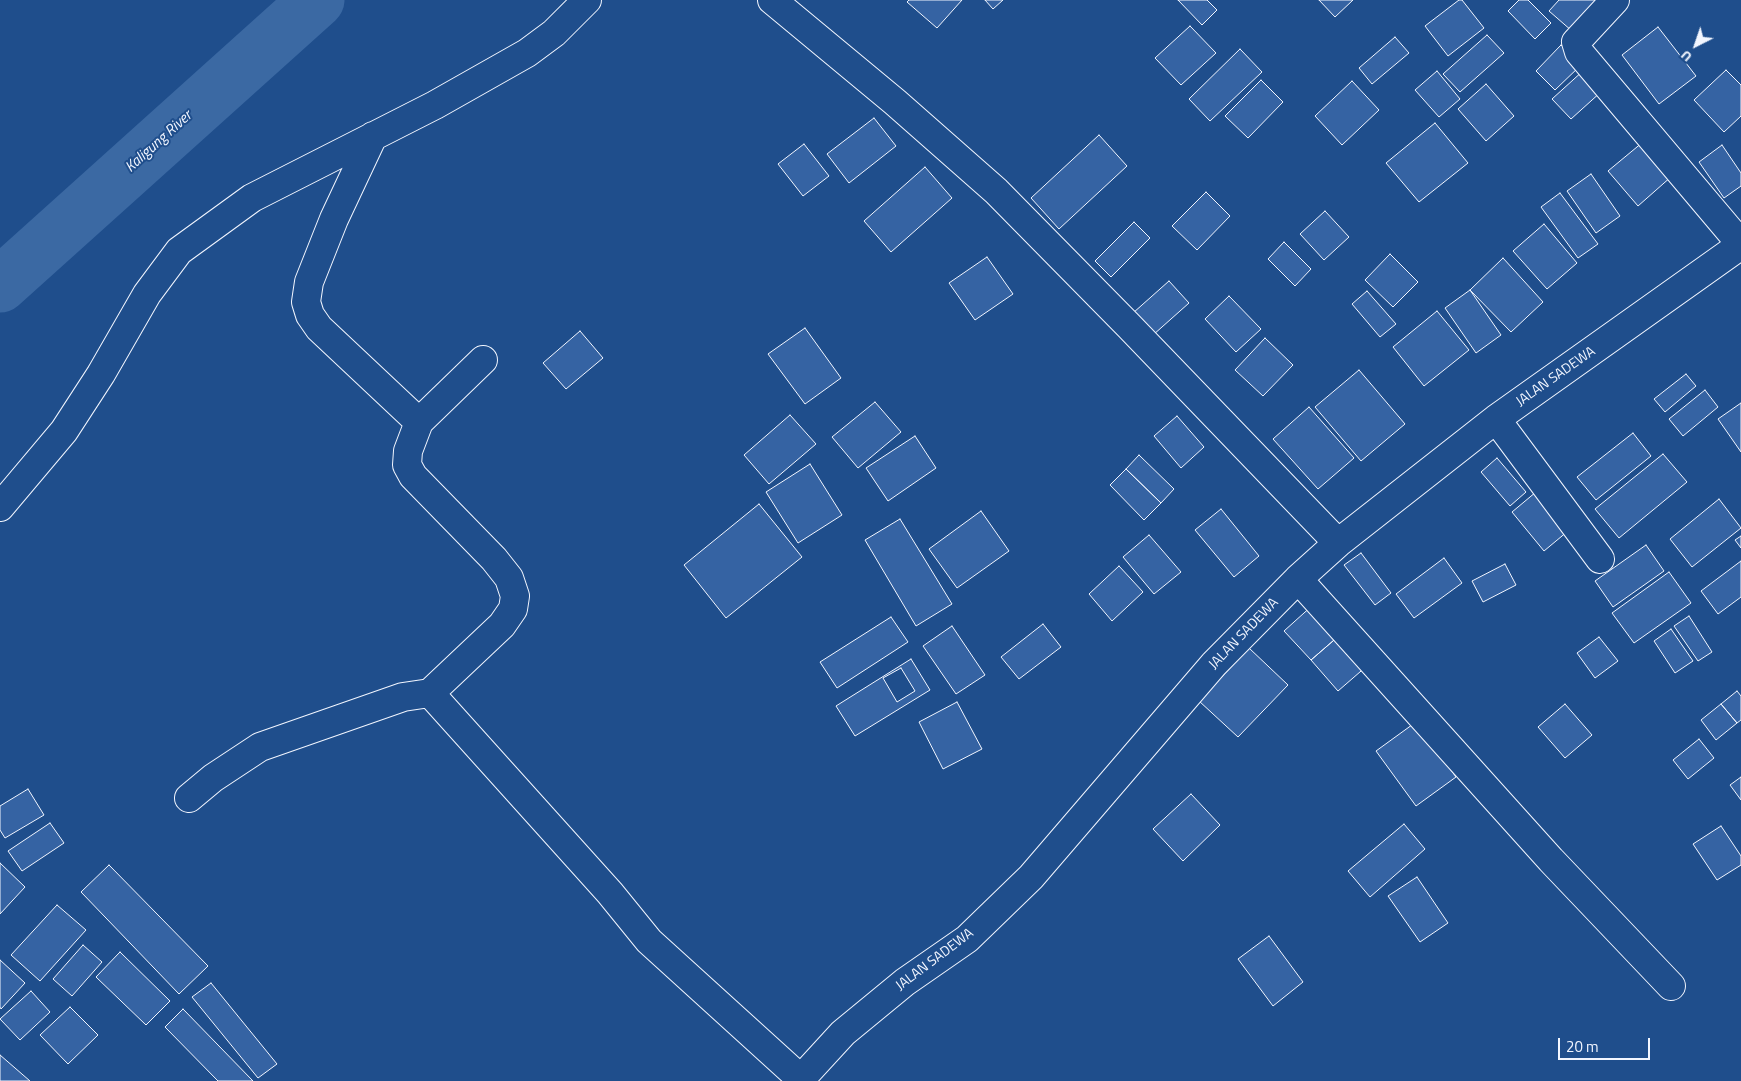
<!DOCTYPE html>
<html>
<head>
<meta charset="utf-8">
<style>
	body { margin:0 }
	#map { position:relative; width:1741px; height:1081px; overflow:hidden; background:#1f4e8c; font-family:"Titillium Web",sans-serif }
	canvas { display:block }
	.north { position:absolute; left:1671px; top:20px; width:50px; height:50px; -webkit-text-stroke:4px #1f4e8c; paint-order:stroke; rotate:221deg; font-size:14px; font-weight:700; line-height:20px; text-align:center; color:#f2f6ff }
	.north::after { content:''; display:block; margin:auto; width:18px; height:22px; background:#f2f6ff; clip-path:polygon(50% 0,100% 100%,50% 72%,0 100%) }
	.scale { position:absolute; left:1558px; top:1038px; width:92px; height:22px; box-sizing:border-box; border:2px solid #f2f6ff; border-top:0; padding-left:6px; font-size:15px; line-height:18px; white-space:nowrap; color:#f2f6ff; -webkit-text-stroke:4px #1f4e8c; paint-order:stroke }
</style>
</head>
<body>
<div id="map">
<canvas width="1741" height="1081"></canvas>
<div class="north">U</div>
<div class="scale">20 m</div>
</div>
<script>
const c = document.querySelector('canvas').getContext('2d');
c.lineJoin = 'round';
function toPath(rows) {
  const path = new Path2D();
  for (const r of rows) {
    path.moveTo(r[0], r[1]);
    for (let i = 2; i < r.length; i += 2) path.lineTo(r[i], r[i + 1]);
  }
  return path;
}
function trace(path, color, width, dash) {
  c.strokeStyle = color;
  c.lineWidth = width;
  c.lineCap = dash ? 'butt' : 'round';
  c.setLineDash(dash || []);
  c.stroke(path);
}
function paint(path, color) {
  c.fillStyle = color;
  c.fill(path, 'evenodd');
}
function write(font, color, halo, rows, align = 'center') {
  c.font = font + ' "Titillium Web",sans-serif';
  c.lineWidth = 4;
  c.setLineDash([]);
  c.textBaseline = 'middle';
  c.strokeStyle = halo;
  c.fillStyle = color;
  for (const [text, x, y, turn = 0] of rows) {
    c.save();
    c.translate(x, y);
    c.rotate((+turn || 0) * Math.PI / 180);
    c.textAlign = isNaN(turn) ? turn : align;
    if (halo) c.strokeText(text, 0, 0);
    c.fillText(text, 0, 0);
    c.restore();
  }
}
trace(toPath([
	[0,285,317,0]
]), '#3b69a3', 55);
const building = toPath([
	[909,0,962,0,937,28,907,2,909,0],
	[985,0,1003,0,993,9,985,0],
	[1178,0,1207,0,1217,10,1202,25,1178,0],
	[1319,0,1353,0,1335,17,1319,0],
	[1459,0,1462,0,1484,28,1448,56,1425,26,1459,0],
	[1519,0,1528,0,1551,23,1535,39,1508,11,1519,0],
	[1559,0,1594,0,1597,2,1572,31,1549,11,1559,0],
	[1190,26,1216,53,1181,85,1155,58,1190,26],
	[1658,27,1696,76,1659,104,1622,55,1658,27],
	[1487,35,1504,53,1460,92,1443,74,1487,35],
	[1395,37,1409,53,1372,84,1359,68,1395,37],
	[1561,45,1581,65,1555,90,1536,71,1561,45],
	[1240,49,1262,72,1210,121,1189,99,1240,49],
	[1584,70,1602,91,1571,119,1552,99,1584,70],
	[1726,70,1741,85,1741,116,1724,132,1694,100,1726,70],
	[1437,71,1460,99,1439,117,1415,90,1437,71],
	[1261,80,1283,102,1248,138,1225,116,1261,80],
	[1352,81,1379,110,1342,145,1315,116,1352,81],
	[1486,84,1514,116,1486,141,1458,109,1486,84],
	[874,118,896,146,849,183,827,154,874,118],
	[1435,123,1468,163,1419,202,1386,163,1435,123],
	[1099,135,1127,166,1059,229,1031,198,1099,135],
	[1643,142,1672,176,1638,206,1608,171,1643,142],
	[804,144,829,176,803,196,778,164,804,144],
	[1722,145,1741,173,1741,186,1724,198,1699,162,1722,145],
	[925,167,952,198,891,252,864,221,925,167],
	[1591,174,1620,216,1596,233,1567,191,1591,174],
	[1206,192,1230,216,1197,250,1172,226,1206,192],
	[1560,193,1598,244,1578,258,1541,207,1560,193],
	[1325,211,1349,237,1324,260,1300,234,1325,211],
	[1134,222,1150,238,1111,277,1095,261,1134,222],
	[1544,224,1577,263,1547,289,1513,251,1544,224],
	[1284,242,1311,269,1295,286,1268,259,1284,242],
	[1390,254,1418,282,1393,307,1365,280,1390,254],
	[987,257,1013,294,975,320,949,283,987,257],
	[1503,258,1543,302,1511,332,1470,290,1503,258],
	[1169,281,1189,303,1153,335,1133,313,1169,281],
	[1470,290,1501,335,1476,353,1445,308,1470,290],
	[1367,291,1396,324,1380,337,1352,304,1367,291],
	[1229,296,1261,329,1236,352,1205,319,1229,296],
	[1437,311,1469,350,1424,386,1393,347,1437,311],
	[805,328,841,378,805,404,768,354,805,328],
	[580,331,603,358,566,389,543,363,580,331],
	[1265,338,1293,365,1263,396,1235,370,1265,338],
	[1359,370,1405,424,1361,461,1315,407,1359,370],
	[1686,374,1696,386,1665,412,1654,399,1686,374],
	[1705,390,1718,407,1683,436,1669,419,1705,390],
	[875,402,901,432,858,468,832,437,875,402],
	[1741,403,1741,452,1718,419,1741,403],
	[1309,407,1354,458,1318,489,1273,439,1309,407],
	[790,415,816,444,769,484,744,455,790,415],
	[1177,416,1204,447,1181,468,1154,436,1177,416],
	[1633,433,1651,456,1596,500,1577,477,1633,433],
	[915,436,936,468,888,501,866,468,915,436],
	[1663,454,1687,482,1619,538,1595,509,1663,454],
	[1139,455,1174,489,1161,503,1126,469,1139,455],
	[1497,458,1526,492,1510,506,1481,472,1497,458],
	[810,464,842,515,798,543,766,492,810,464],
	[1126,469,1161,503,1144,520,1110,485,1126,469],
	[1536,492,1568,531,1544,551,1512,512,1536,492],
	[1719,499,1741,528,1692,567,1670,539,1719,499],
	[759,504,802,557,726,618,684,565,759,504],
	[1221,509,1259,556,1234,577,1195,530,1221,509],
	[981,511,1009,551,957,588,929,549,981,511],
	[900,519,952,604,916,626,865,540,900,519],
	[1149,535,1181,572,1154,594,1123,557,1149,535],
	[1741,536,1741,548,1735,540,1741,536],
	[1646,545,1664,571,1613,607,1595,581,1646,545],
	[1361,553,1391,593,1375,605,1344,565,1361,553],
	[1444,558,1462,583,1414,618,1396,594,1444,558],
	[1741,561,1741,597,1718,614,1701,591,1741,561],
	[1505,564,1516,585,1483,602,1472,581,1505,564],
	[1119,566,1143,592,1112,621,1089,594,1119,566],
	[1669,572,1691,603,1634,643,1612,613,1669,572],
	[1314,604,1341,634,1311,660,1284,631,1314,604],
	[1689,616,1712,652,1698,661,1674,626,1689,616],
	[891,617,908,642,837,688,820,662,891,617],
	[1043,624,1061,647,1019,679,1001,657,1043,624],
	[952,626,985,675,956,694,923,646,952,626],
	[1671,629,1693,661,1675,673,1654,641,1671,629],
	[1341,634,1368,665,1338,691,1311,660,1341,634],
	[1599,637,1618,661,1595,678,1577,653,1599,637],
	[1249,648,1288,685,1238,737,1199,701,1249,648],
	[911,659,930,690,855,736,836,706,911,659],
	[901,668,915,691,897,702,883,678,901,668],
	[1737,691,1741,696,1741,720,1737,723,1721,704,1737,691],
	[957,702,982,749,943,769,919,722,957,702],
	[1565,704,1592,735,1565,758,1538,727,1565,704],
	[1721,704,1737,723,1716,740,1701,720,1721,704],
	[1416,722,1456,777,1416,806,1376,751,1416,722],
	[1699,739,1714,758,1688,779,1673,760,1699,739],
	[1741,777,1741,800,1730,785,1741,777],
	[28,789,44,815,5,838,0,830,0,806,28,789],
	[1191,794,1220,825,1183,861,1153,829,1191,794],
	[50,823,64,843,22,871,8,851,50,823],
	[1404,824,1425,849,1370,897,1348,871,1404,824],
	[1721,826,1741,856,1741,865,1717,880,1693,844,1721,826],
	[0,863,25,887,0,914,0,863],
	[109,865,208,966,179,994,81,892,109,865],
	[1417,877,1448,923,1420,942,1388,896,1417,877],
	[57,905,86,930,40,981,11,955,57,905],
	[1269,936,1303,982,1273,1006,1238,959,1269,936],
	[83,945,102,962,72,996,53,979,83,945],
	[120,952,170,1001,146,1025,96,977,120,952],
	[0,960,25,983,1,1009,0,1007,0,960],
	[211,983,277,1064,258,1078,192,997,211,983],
	[31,991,50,1012,20,1040,0,1019,31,991],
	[70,1007,98,1035,68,1064,40,1035,70,1007],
	[183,1009,253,1081,218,1081,165,1027,183,1009],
	[0,1055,30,1081,0,1081,0,1055]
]);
paint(building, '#3563a3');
trace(building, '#f2f6ff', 1);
const minor = toPath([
	[772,0,895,102,996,191,1129,326,1338,543],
	[1615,0,1576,42,1579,52,1741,244],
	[373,136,334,219,309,282,306,302,310,315,319,328,419,422],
	[1496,419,1600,559],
	[0,507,64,431,101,374,147,294,179,251,252,198,435,105,527,53,554,33,587,0],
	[1298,579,1551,860,1671,986],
	[430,693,502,625,513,609,515,596,509,578,494,559,413,476,407,465,408,451,419,422,483,360],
	[189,798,213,778,260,747,403,697,430,693,610,893,649,941,801,1079],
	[799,1081,843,1033,905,982,967,939,1031,877,1214,664,1298,579,1338,543,1496,419,1741,245]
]);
trace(minor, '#f2f6ff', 30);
trace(minor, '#1f4e8c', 28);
write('14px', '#f2f6ff', '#1f4e8c', [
	["JALAN SADEWA",1556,377,-35],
	["JALAN SADEWA",1244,634,-46],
	["JALAN SADEWA",935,960,-37]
]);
write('italic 15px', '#f2f6ff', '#1f4e8c', [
	["Kaligung River",159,142,-42]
]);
</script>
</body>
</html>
